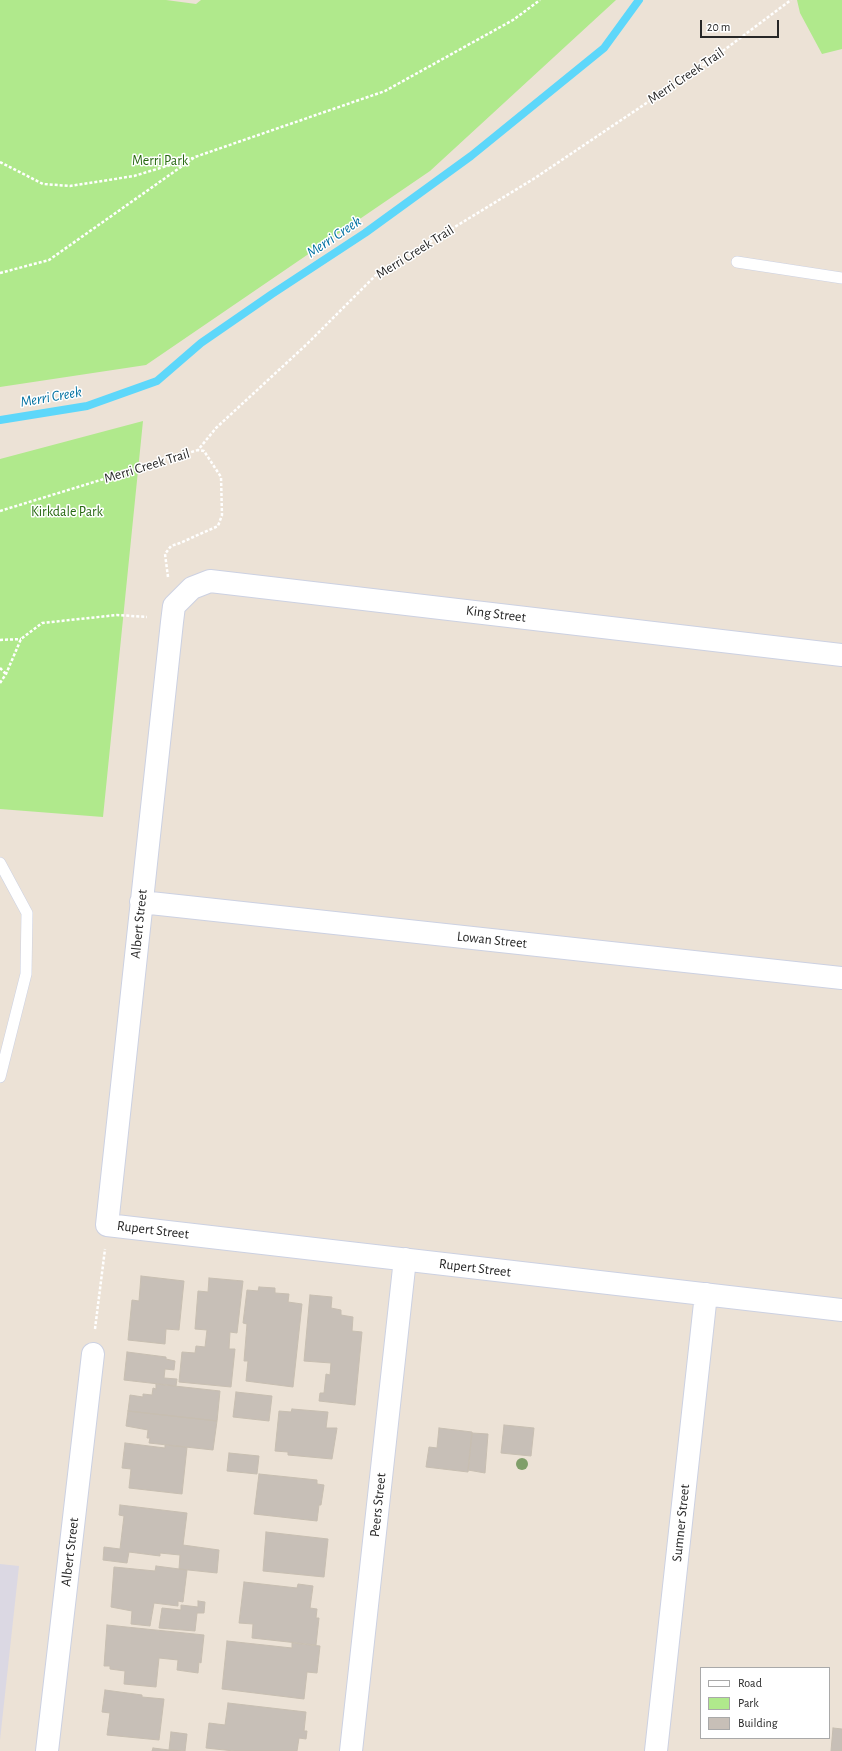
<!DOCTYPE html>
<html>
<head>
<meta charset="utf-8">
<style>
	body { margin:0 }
	#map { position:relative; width:842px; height:1751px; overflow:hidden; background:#ece2d6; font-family:"Alegreya Sans",sans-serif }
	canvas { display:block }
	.legend { position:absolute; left:700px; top:1667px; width:130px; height:72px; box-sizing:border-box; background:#fff; border:1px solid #a9a9a9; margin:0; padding:5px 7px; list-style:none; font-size:12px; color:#272727 }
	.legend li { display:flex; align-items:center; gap:8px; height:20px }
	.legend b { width:20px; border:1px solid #a9a9a9 }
	.scale { position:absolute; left:700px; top:20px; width:79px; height:18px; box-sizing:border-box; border:2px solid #272727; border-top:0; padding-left:5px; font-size:12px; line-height:14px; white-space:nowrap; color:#272727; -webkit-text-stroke:3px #fff; paint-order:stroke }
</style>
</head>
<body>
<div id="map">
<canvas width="842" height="1751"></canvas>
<ul class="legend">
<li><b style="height:5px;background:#fff"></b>Road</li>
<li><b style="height:11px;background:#b0e98c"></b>Park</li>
<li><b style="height:11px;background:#c7bfb7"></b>Building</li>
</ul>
<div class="scale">20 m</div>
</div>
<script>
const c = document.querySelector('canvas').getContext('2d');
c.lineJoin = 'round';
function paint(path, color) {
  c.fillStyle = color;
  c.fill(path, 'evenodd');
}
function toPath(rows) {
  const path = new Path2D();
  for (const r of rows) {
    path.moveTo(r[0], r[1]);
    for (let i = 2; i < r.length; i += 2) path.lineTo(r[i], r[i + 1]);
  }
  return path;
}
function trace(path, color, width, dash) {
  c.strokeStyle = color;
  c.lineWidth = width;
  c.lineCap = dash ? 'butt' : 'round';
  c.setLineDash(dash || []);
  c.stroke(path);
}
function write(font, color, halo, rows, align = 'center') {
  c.font = font + ' "Alegreya Sans",sans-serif';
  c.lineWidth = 3;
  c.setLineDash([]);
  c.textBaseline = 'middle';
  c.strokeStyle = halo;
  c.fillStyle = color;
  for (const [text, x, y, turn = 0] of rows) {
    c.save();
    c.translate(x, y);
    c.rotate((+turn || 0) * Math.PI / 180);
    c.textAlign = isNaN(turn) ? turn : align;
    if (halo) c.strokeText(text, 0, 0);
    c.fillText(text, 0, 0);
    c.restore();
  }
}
paint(toPath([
	[0,1564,19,1566,0,1740]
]), '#dbd8e3');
paint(toPath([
	[0,0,166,0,196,4,201,0,616,0,430,171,146,365,0,387],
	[797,0,842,0,842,49,822,54,800,13],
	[143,421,103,817,0,809,0,459]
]), '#b0e98c');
trace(toPath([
	[0,420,87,406,157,381,201,343,272,294,365,233,471,156,604,48,639,0]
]), '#5dd7fa', 8);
const building = toPath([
	[141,1276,184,1281,179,1330,166,1329,165,1344,128,1340,132,1300,139,1301,141,1276],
	[209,1278,243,1281,237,1333,230,1332,229,1349,235,1349,231,1387,179,1382,182,1352,195,1353,196,1346,205,1347,207,1330,195,1329,198,1291,208,1292,209,1278],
	[259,1287,275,1288,275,1293,289,1294,288,1302,302,1304,293,1387,246,1381,248,1361,244,1361,247,1324,243,1323,247,1290,258,1291,259,1287],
	[310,1295,332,1297,331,1308,341,1310,341,1315,353,1317,352,1331,362,1332,355,1405,319,1401,320,1393,324,1393,326,1374,330,1375,331,1363,304,1361,310,1295],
	[127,1352,166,1357,166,1359,175,1361,174,1370,165,1369,164,1378,177,1379,176,1386,124,1380,127,1352],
	[156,1384,220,1391,217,1421,128,1411,130,1395,143,1397,143,1394,152,1395,153,1388,156,1389,156,1384],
	[236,1392,272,1396,269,1421,233,1417,236,1392],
	[292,1409,328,1412,326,1428,337,1428,332,1459,288,1455,288,1452,275,1451,279,1411,291,1412,292,1409],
	[128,1411,217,1421,213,1450,149,1443,150,1438,147,1438,148,1430,126,1426,128,1411],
	[504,1425,534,1428,531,1456,501,1453,504,1425],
	[439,1428,472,1432,468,1472,426,1467,429,1447,437,1448,439,1428],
	[472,1433,488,1434,485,1473,468,1470,472,1433],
	[125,1443,165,1448,165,1445,187,1447,182,1494,129,1488,131,1469,122,1468,125,1443],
	[229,1453,259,1456,257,1474,227,1471,229,1453],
	[259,1474,317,1480,317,1484,324,1485,321,1505,319,1505,317,1521,254,1514,259,1474],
	[120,1505,187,1513,183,1545,219,1550,217,1573,179,1569,180,1555,160,1553,160,1556,129,1552,127,1563,103,1560,104,1547,120,1549,124,1516,119,1515,120,1505],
	[266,1532,328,1539,324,1577,263,1571,266,1532],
	[156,1566,187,1570,183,1602,178,1601,178,1606,154,1603,150,1626,131,1624,132,1611,111,1607,114,1567,155,1571,156,1566],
	[244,1582,297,1588,298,1584,313,1586,310,1608,317,1609,316,1618,319,1618,316,1645,252,1638,253,1624,239,1623,244,1582],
	[198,1601,205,1602,204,1613,197,1613,195,1631,159,1628,162,1608,181,1610,181,1605,198,1607,198,1601],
	[107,1625,204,1635,201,1663,199,1662,198,1673,177,1670,178,1660,159,1658,156,1687,124,1684,125,1671,110,1669,110,1666,104,1666,107,1625],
	[227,1641,292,1648,292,1643,320,1646,317,1673,307,1672,304,1699,222,1689,227,1641],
	[105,1690,142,1695,142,1697,164,1699,159,1740,107,1735,110,1713,102,1712,105,1690],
	[228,1703,306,1712,304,1731,307,1731,306,1739,299,1738,297,1751,234,1751,206,1748,209,1723,225,1725,228,1703],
	[833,1728,842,1729,842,1751,831,1751,833,1728],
	[171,1732,187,1734,185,1751,169,1750,171,1732],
	[153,1748,169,1750,181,1751,152,1751,153,1748]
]);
paint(building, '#c7bfb7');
trace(building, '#c7beb1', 1);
const service = toPath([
	[737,262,842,278],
	[0,863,27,913,26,974,0,1077]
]);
const minor = toPath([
	[842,655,210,581,192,588,174,606,172,622,107,1225,842,1310],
	[141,902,842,978],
	[47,1751,93,1354],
	[351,1751,405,1259],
	[656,1751,706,1294]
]);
trace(service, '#ccd1e2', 12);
trace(minor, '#ccd1e2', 24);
trace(toPath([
	[0,162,43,184,70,186,134,176,193,158],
	[0,273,49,260,195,157,385,91,513,20,540,0],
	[0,511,198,450,216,428,307,344,376,275,535,178,712,59,791,0],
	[168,577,165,554,171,546,180,543,218,526,222,515,221,477,204,451,198,450],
	[0,640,21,639],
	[0,668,6,674],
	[0,683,6,674,21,639,42,623,117,615,147,617],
	[95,1329,105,1249]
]), '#fff', 2.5, [3, 2]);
trace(service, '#fff', 11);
trace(minor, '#fff', 22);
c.fillStyle = '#809f6a';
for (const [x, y] of [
	[522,1464]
]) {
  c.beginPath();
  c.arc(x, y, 6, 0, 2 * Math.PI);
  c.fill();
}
write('14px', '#272727', '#fff', [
	["Merri Creek Trail",686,76,-34],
	["Merri Creek Trail",415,252,-32],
	["Merri Creek Trail",147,466,-17],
	["King Street",496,614,7],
	["Albert Street",139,924,-84],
	["Lowan Street",492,940,6],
	["Rupert Street",153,1230,7],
	["Rupert Street",475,1268,7],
	["Peers Street",378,1505,-84],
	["Sumner Street",681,1523,-84],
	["Albert Street",70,1552,-83]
]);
write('14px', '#286912', '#fff', [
	["Merri Park",160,161],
	["Kirkdale Park",67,512]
]);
write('italic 15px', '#0071a2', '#fff', [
	["Merri Creek",334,237,-34],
	["Merri Creek",51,397,-10]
]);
</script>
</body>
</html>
